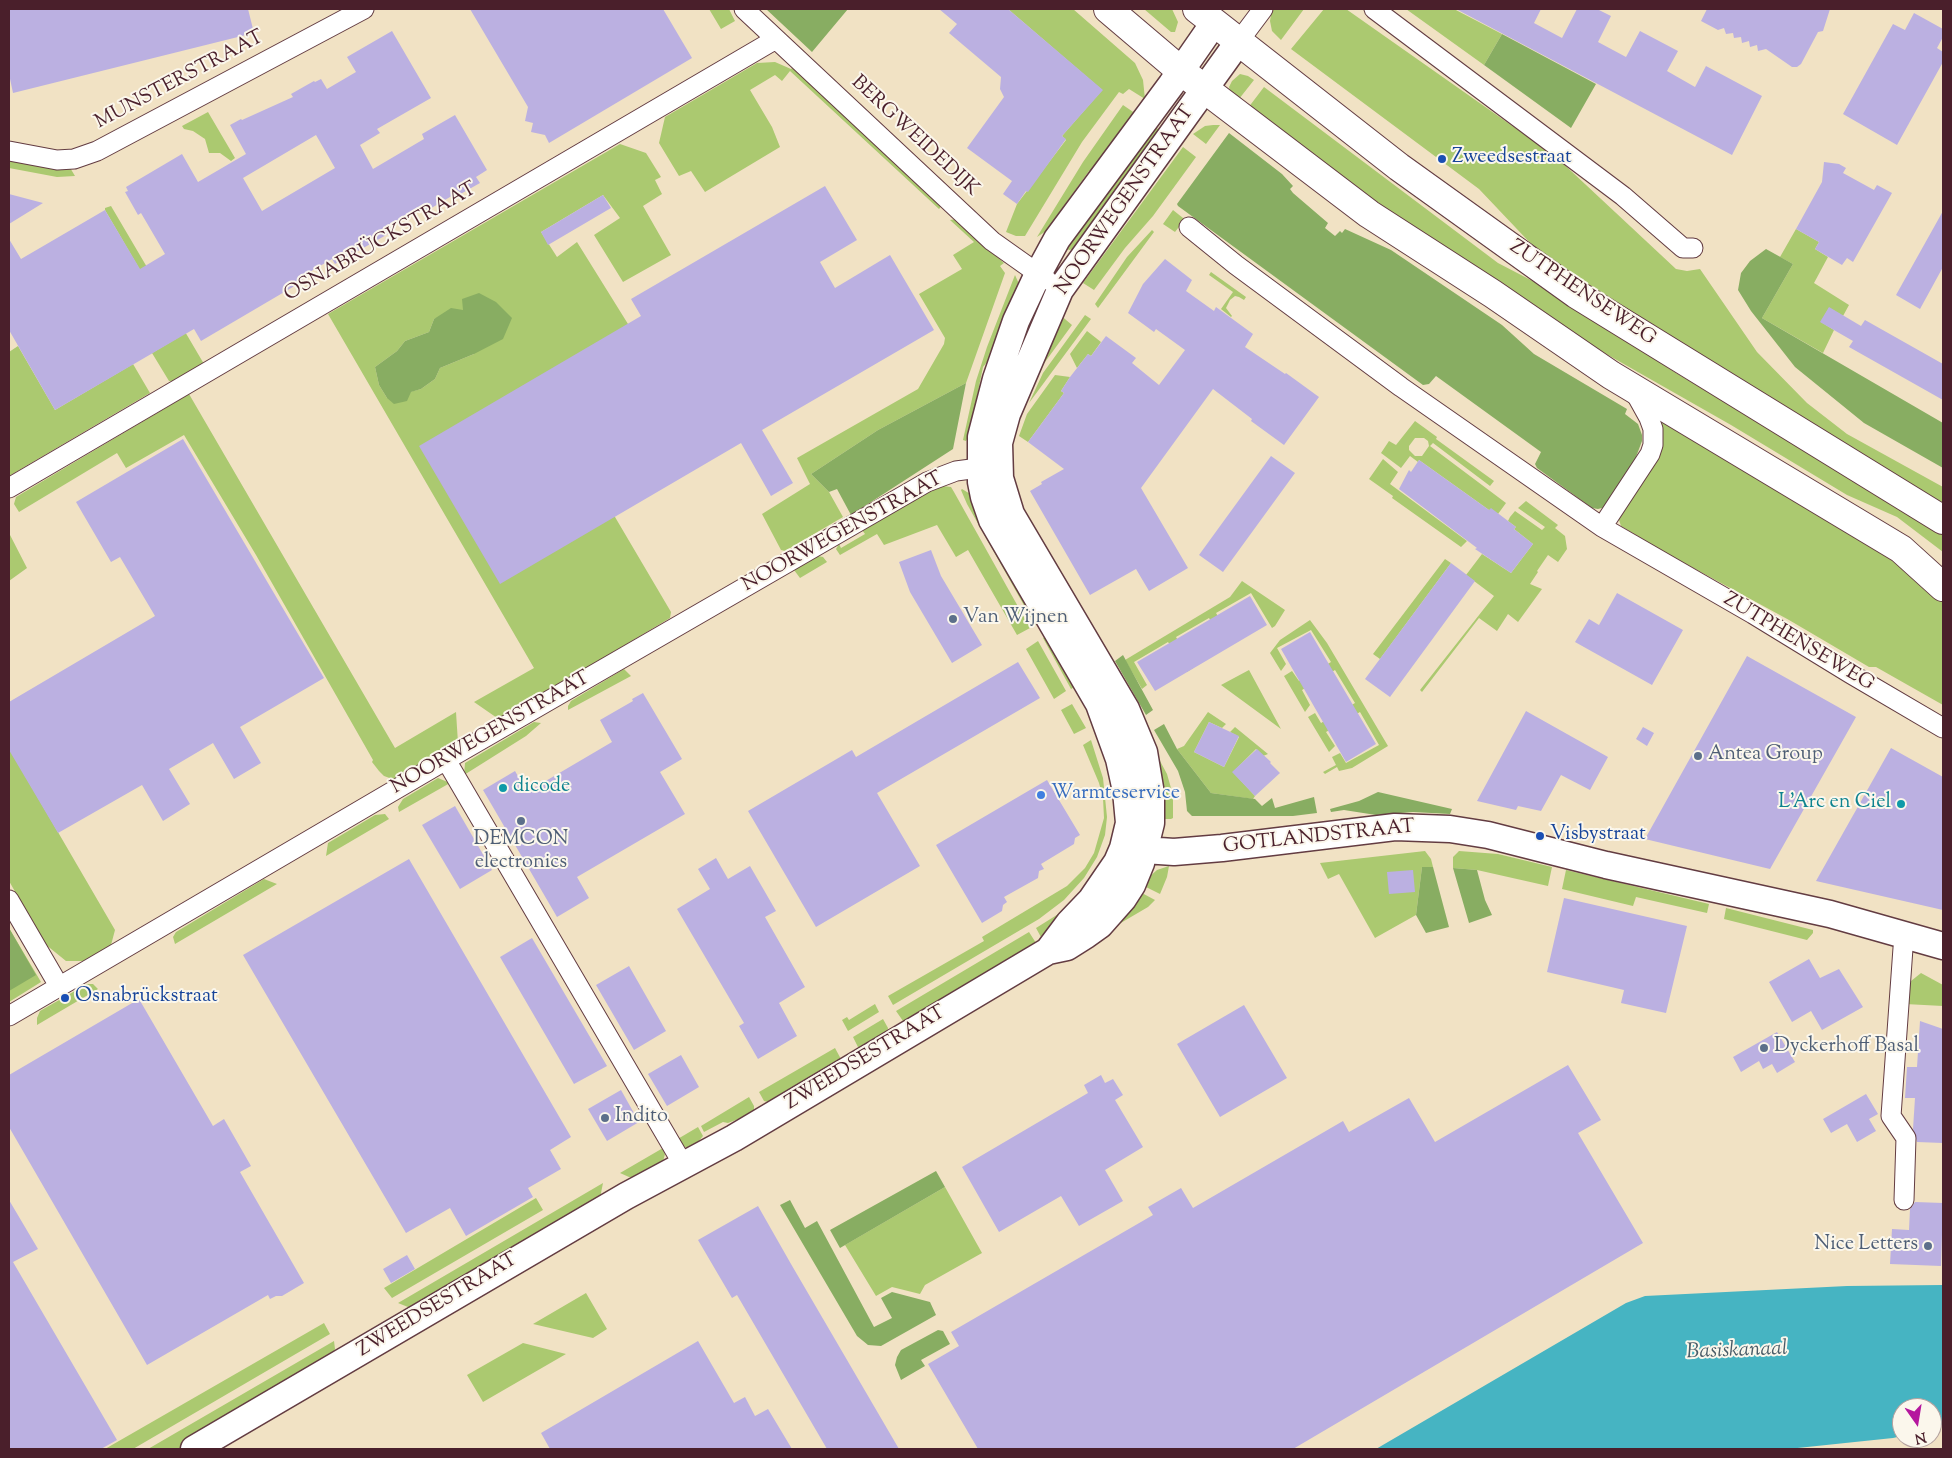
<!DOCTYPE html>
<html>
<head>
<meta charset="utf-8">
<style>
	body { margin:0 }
	#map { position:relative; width:1952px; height:1458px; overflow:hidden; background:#f1e2c4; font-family:"Sorts Mill Goudy",serif }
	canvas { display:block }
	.frame { position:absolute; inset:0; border:10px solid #4a1f2b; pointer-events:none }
	.north { position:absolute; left:1892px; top:1398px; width:50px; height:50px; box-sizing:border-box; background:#fbf7ec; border:1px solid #b4a19f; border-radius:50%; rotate:167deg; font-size:14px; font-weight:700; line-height:20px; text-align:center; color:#4a1f2b }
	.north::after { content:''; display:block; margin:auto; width:18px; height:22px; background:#b5179e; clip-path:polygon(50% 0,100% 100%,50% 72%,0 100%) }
</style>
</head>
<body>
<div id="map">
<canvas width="1952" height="1458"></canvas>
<div class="frame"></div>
<div class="north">N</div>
</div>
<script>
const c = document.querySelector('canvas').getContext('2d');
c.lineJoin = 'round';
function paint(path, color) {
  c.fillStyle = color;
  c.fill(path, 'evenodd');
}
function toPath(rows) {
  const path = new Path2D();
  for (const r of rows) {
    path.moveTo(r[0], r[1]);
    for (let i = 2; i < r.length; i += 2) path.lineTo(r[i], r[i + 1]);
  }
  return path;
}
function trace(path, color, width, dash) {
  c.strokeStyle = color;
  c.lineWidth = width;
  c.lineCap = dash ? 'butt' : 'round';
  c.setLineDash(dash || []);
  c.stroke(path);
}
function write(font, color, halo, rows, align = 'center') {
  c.font = font + ' "Sorts Mill Goudy",serif';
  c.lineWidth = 4;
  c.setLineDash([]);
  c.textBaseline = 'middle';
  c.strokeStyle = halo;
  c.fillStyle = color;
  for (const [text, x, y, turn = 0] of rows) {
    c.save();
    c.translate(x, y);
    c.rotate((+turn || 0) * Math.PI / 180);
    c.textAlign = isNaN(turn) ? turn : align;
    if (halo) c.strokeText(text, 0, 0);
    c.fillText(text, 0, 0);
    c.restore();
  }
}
paint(toPath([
	[709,9,729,9,735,21,721,29],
	[1008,9,1073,9,1135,63,1143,80,1145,99,1129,89,1123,94,1119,92,1082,142,1025,236,1016,236,1006,232,1017,204,1066,140,1062,136,1102,90],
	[1144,9,1172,9,1178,22,1175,32,1171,32],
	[1272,9,1304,9,1281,40,1272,31,1270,21],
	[1324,9,1346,9,1555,156,1676,269,1687,271,1700,269,1757,352,1807,403,1847,434,1943,487,1943,506,1559,269,1534,247,1479,189,1291,49],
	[1406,9,1454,9,1502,34,1484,65],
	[775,62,791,69,794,66,942,204,940,208,939,209,790,71,782,81,775,75,750,90,772,127,780,147,705,192,691,171,679,176,659,143,665,117,757,63],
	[1240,74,1248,76,1254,80,1239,99,1231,94,1229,87,1232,81],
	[1264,87,1498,263,1548,289,1676,373,1943,532,1943,552,1897,517,1847,495,1731,425,1608,355,1550,321,1426,240,1248,108],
	[1123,105,1139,116,1101,170,1089,171,1046,231,1037,237,1083,162],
	[208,112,235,158,231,161,220,153,209,153,205,139,193,131,184,129,182,126],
	[1213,125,1220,125,1206,144,1193,134,1205,126],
	[1153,126,1160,130,1074,249,1069,250,1064,247],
	[620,144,646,153,661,177,655,180,662,194,643,206,671,255,623,282,594,235,620,218,603,195,541,232,557,257,577,242,628,324,615,517,671,612,670,618,500,720,474,702,534,668,328,314],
	[463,310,474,354,440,368,435,379,421,389,387,398,379,385,375,367,397,351,405,341,429,332,434,319],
	[1183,147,1196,157,1153,216,1125,248,1094,290,1083,283],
	[9,158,69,166,75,176,57,177,9,168],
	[111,206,204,364,175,381,169,381,152,353,179,337,105,210,105,208],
	[1173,210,1183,218,1184,220,1175,232,1163,224],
	[956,219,1004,263,1000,266,1005,273,966,383,878,430,811,474,829,492,843,517,785,551,781,550,762,514,810,484,797,458,918,389,944,344,945,338,919,294,962,269,953,255,974,242,950,220],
	[1796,229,1819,242,1815,249,1828,257,1814,283,1849,305,1843,316,1829,308,1821,322,1834,330,1823,353,1762,318,1793,264,1780,257],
	[1152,230,1154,232,1098,308,1095,304,1127,257],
	[1211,272,1246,297,1244,300,1239,297,1235,296,1230,300,1226,308,1232,316,1231,317,1221,309,1233,292,1209,275],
	[1015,275,1019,284,1020,297,1002,343,983,367,969,435,966,441,963,440,976,381,987,347],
	[1059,314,1072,325,1037,373],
	[1085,315,1091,319,1029,403,1043,373],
	[1087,331,1101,342,1091,356,1088,354,1077,368,1070,354],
	[18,346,55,410,133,364,150,393,9,476,9,352],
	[1055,375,1070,377,1061,391,1064,393,1028,442,1019,436,1027,414],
	[189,394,395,748,456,712,458,743,395,780,384,776,379,771,372,762,373,760,256,555,184,435,126,468,117,453,19,512,14,504,16,497],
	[1656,417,1873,542,1933,590,1943,602,1943,705,1876,667,1869,667,1789,620,1664,552,1621,526,1618,517],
	[1415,421,1437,437,1436,439,1494,481,1490,486,1433,443,1430,446,1506,503,1498,514,1489,510,1419,460,1418,462,1410,456,1401,468,1381,453,1389,441,1396,445],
	[1415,438,1424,438,1428,441,1429,446,1422,456,1415,456,1409,450,1409,446],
	[1383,459,1398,472,1390,484,1467,541,1461,547,1392,498,1393,496,1369,479],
	[943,486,951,487,954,492,1030,628,1017,635,968,550,956,557,937,525,884,545,877,534,840,555,836,549,839,544,841,548,865,534,862,530,935,488],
	[962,489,972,495,1044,619,1035,625,967,504,961,490],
	[1526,501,1558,525,1555,528,1565,536,1567,549,1558,562,1548,555,1537,571,1538,572,1530,584,1542,589,1518,622,1508,614,1497,631,1479,618,1422,692,1420,690,1494,596,1466,575,1482,554,1511,573,1533,544,1514,529,1516,527,1508,521,1510,517,1515,511,1542,530,1545,527,1518,508],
	[9,533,27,568,9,581],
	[818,556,823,557,827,562,800,578,794,570],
	[1445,559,1451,563,1380,659,1373,654],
	[1242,581,1285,610,1275,626,1272,628,1251,593,1216,613,1234,642,1226,647,1209,618,1176,637,1193,668,1187,672,1168,642,1134,662,1147,685,1142,689,1125,660,1230,597],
	[1310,620,1327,643,1388,746,1352,768,1339,771,1337,767,1325,774,1323,772,1336,765,1332,757,1340,753,1346,763,1379,745,1360,712,1326,732,1335,746,1329,752,1308,717,1315,713,1321,723,1355,703,1335,670,1302,690,1310,705,1305,712,1284,676,1292,671,1299,681,1331,662,1311,630,1277,648,1286,664,1281,671,1270,653,1280,640],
	[1050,634,1080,684,1071,689,1043,638],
	[1038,641,1066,691,1054,699,1026,649],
	[624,669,631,676,568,710,568,706,571,701],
	[1249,670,1281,729,1221,685],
	[1072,704,1086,728,1074,734,1061,710],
	[1208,712,1226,724,1222,728,1209,722,1194,752,1224,767,1239,737,1230,732,1235,727,1268,754,1263,756,1256,749,1233,772,1255,796,1253,799,1211,793,1177,749,1184,746],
	[534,722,541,723,526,736,464,775,465,763],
	[1146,735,1167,774,1173,795,1173,818,1171,819,1161,819],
	[1091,740,1103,778,1107,817,1105,835,1097,857,1084,878,1064,900,1039,919,893,1005,888,996,984,941,982,937,1067,886,1085,868,1094,853,1104,818,1103,798,1099,783,1083,745],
	[9,748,115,930,111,945,92,961,66,961,45,944,9,881],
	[438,778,450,783,399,812,398,807,403,799],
	[385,814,389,819,326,856,328,843,375,815],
	[1425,851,1431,859,1433,867,1422,867,1416,915,1375,938,1339,874,1328,879,1320,863],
	[1459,851,1498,854,1552,867,1548,886,1477,870,1453,868,1453,857],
	[1169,866,1167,877,1160,894,1144,886,1148,878,1157,870],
	[1566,870,1709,904,1707,913,1636,897,1633,906,1562,889],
	[264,879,277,884,175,944,173,937,176,932],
	[1140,892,1155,900,1148,907,1119,924,1118,921],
	[1077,897,1042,939,1036,928,1060,913],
	[1726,908,1813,930,1813,933,1807,940,1724,919],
	[9,928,41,982,9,1002],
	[1029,932,1036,943,908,1023,903,1021,896,1011],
	[1921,973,1943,985,1943,1006,1905,1004,1911,981],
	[87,984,93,984,98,989,37,1025,37,1018,40,1011],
	[875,1004,879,1012,848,1031,842,1020,847,1017,849,1020],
	[883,1019,888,1028,887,1034,859,1049,853,1037],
	[835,1048,842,1061,776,1104,764,1101,759,1092],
	[749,1097,754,1106,754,1113,728,1123,723,1122,704,1132,701,1126],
	[698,1127,703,1136,692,1149,679,1145,676,1140],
	[663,1148,665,1154,661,1169,639,1178,629,1177,620,1173],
	[603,1183,600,1198,413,1309,398,1303],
	[945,1187,982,1253,925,1285,920,1294,892,1287,876,1296,845,1245],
	[536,1198,543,1210,392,1298,384,1288],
	[586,1293,607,1329,593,1338,533,1324],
	[324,1323,330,1334,133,1449,105,1449],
	[334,1341,335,1349,332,1357,187,1449,148,1449],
	[523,1343,566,1354,483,1402,467,1375]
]), '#abc970');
paint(toPath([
	[766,9,848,9,812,52],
	[1502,34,1596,84,1571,128,1484,65],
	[1229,133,1282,174,1293,186,1290,189,1293,193,1328,223,1325,228,1335,236,1340,231,1342,233,1345,229,1391,250,1502,325,1534,354,1627,409,1625,414,1638,424,1642,435,1642,441,1636,457,1637,459,1606,507,1598,509,1592,508,1537,468,1535,464,1541,452,1436,376,1429,384,1423,385,1178,206,1177,204],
	[1766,249,1793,264,1762,318,1943,423,1943,468,1864,423,1795,367,1751,311,1738,290,1741,273,1750,261],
	[479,293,496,302,512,318,503,339,474,354,440,368,435,379,421,389,411,392,407,401,394,404,387,398,379,385,375,367,397,351,405,341,429,332,434,319,451,308,463,310,462,299],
	[966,383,953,449,851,515,837,489,829,492,811,474,878,430],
	[1123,655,1153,710,1146,715,1115,661],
	[1164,724,1177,749,1211,793,1255,799,1262,806,1272,798,1275,808,1314,797,1317,813,1293,816,1192,816,1187,811,1185,792,1178,771,1154,730],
	[1378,792,1452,809,1450,814,1413,812,1376,815,1344,810,1331,812,1330,809,1359,801],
	[1422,867,1433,867,1449,927,1426,933,1416,915],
	[1453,868,1477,870,1485,900,1492,915,1469,923],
	[9,928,36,975,9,991],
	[936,1171,945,1187,840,1248,830,1230],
	[790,1200,805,1228,817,1221,874,1327,892,1318,881,1298,892,1292,930,1302,936,1315,881,1346,868,1345,857,1336,780,1205],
	[938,1330,943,1331,950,1344,921,1360,925,1366,901,1380,895,1365,897,1357,901,1350]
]), '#88ad62');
paint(toPath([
	[1943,1285,1943,1424,1941,1425,1932,1427,1932,1408,1902,1408,1902,1436,1893,1438,1788,1449,1376,1449,1626,1303,1645,1296,1847,1286]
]), '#46b4c2');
paint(toPath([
	[9,9,248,9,254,33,13,93,9,74],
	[470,9,663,9,692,58,549,143,545,135,531,132,533,123,525,121,528,107],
	[939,9,1008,9,1103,90,1062,136,1066,139,1028,192,1026,191,1017,204,1003,194,1012,181,967,148,1004,97,1000,89,1001,77,949,33,957,24],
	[1456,9,1541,9,1534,23,1562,38,1577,9,1597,9,1611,16,1598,42,1626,57,1640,31,1678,51,1667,71,1695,87,1706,66,1762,96,1732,155],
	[1707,9,1830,9,1823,31,1818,32,1801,64,1797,67,1792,67,1766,49,1758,51,1757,45,1750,47,1749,41,1742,43,1741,37,1734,38,1733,33,1726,34,1724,28,1718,30,1701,21],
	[1914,13,1943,29,1943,37,1937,48,1943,52,1943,62,1897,145,1843,114,1893,24,1905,30],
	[392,31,431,98,377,129,380,133,360,145,373,169,424,139,422,134,455,115,487,170,476,177,480,183,457,196,455,194,423,213,420,207,390,225,391,228,385,229,388,234,335,264,332,259,301,277,303,281,201,341,194,329,55,410,9,330,9,239,21,259,105,210,140,269,165,254,141,213,138,215,125,192,128,191,126,187,182,154,198,182,246,154,230,125,241,119,242,120,293,97,291,94,314,81,315,82,321,79,327,89,356,72,347,57],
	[316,135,335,168,262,211,243,178],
	[1824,162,1839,164,1846,168,1843,173,1874,190,1877,185,1892,193,1853,262,1847,258,1842,265,1815,249,1819,242,1796,229,1822,182],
	[825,186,857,240,820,262,835,288,890,255,934,330,762,430,793,483,771,496,741,443,500,584,419,446,641,316,631,299],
	[9,194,43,203,9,224],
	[603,195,611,208,548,245,541,232],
	[1943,211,1943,267,1920,309,1896,295],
	[1165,259,1192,280,1186,291,1214,311,1216,307,1253,334,1245,347,1285,374,1286,373,1319,397,1284,445,1251,421,1252,419,1213,389,1141,488,1188,568,1149,591,1136,569,1090,595,1030,491,1042,484,1041,482,1064,469,1028,442,1064,393,1061,391,1070,377,1088,354,1091,356,1106,336,1136,358,1132,363,1159,385,1185,350,1156,329,1154,332,1128,313,1143,284],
	[1829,307,1861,326,1865,320,1943,364,1943,400,1849,347,1853,341,1820,322],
	[183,439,324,678,240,727,261,763,234,779,213,743,169,769,190,804,163,821,142,785,58,833,9,750,9,702,155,616,120,557,111,562,76,502],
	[1271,456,1295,473,1223,572,1199,555],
	[1419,460,1489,510,1491,508,1516,527,1514,529,1533,544,1511,573,1475,549,1477,548,1399,489,1409,470,1411,472],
	[931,550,941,576,982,645,952,663,910,592,899,562],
	[1451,563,1475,581,1390,697,1365,679],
	[1617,593,1683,630,1652,685,1575,642,1589,619,1599,625],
	[1250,596,1267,625,1155,691,1137,662],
	[1310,632,1376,744,1346,762,1281,649],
	[1747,656,1856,717,1770,869,1645,839],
	[1018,662,1040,698,877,793,920,866,816,927,748,811,852,750,856,757],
	[643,693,682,759,660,772,685,814,577,877,589,898,557,917,483,790,515,771,527,792,612,742,600,720,633,701,632,699],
	[1526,711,1608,757,1590,790,1561,775,1541,811,1518,806,1516,810,1477,801],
	[1209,722,1239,736,1224,767,1194,752],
	[1643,727,1654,733,1647,746,1636,739],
	[1891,748,1943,777,1943,910,1816,881],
	[1257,749,1271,762,1270,763,1280,773,1255,796,1232,772],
	[1047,780,1080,835,1075,838,1074,844,1041,864,1044,869,1039,871,1038,878,1004,897,1007,902,1003,905,1002,911,982,923,936,845],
	[455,806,492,870,460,889,422,825],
	[716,858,728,879,750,866,776,911,765,917,805,987,779,1003,797,1036,758,1059,739,1026,744,1023,677,909,710,889,698,869],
	[409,859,571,1137,550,1150,561,1169,528,1188,533,1197,466,1236,450,1208,406,1233,243,955],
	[1413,870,1415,892,1389,894,1387,872],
	[1564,898,1687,926,1666,1013,1621,1003,1624,990,1547,972],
	[532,938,607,1066,574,1084,500,957],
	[1809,959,1820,978,1839,969,1863,1007,1822,1030,1811,1011,1792,1022,1769,982],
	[629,966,666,1031,634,1050,596,985],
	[139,999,213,1126,224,1119,251,1166,240,1172,304,1283,282,1296,276,1296,270,1299,268,1295,147,1365,9,1127,9,1075],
	[1244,1005,1287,1078,1220,1117,1177,1044],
	[1920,1021,1943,1029,1943,1143,1917,1142,1913,1129,1915,1098,1905,1098,1907,1067,1917,1067],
	[1777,1032,1795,1062,1777,1073,1772,1064,1763,1069,1759,1061,1741,1072,1733,1057],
	[681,1055,699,1087,667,1106,648,1074],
	[1568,1065,1601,1120,1578,1133,1643,1243,1293,1449,978,1449,928,1364,959,1346,951,1332,1153,1215,1148,1207,1181,1188,1193,1208,1343,1121,1349,1132,1409,1098,1435,1142],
	[1101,1075,1105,1083,1113,1079,1123,1095,1115,1100,1143,1147,1105,1170,1123,1201,1079,1226,1061,1196,999,1232,962,1167,1088,1093,1084,1085],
	[621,1090,639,1122,607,1141,588,1109],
	[1866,1094,1878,1114,1869,1119,1876,1131,1857,1142,1847,1124,1831,1133,1823,1119],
	[9,1200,38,1249,13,1262,117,1440,101,1449,9,1449],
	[1915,1202,1943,1203,1941,1266,1890,1264,1892,1229,1909,1230,1910,1209],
	[758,1206,791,1264,899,1449,827,1449,737,1295,732,1298,698,1240],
	[407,1255,415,1269,391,1283,383,1269],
	[698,1341,734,1403,745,1397,755,1416,768,1409,792,1449,550,1449,541,1433]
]), '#bbb0e1');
const street = toPath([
	[744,9,992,241,1047,280],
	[1374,9,1623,196,1683,248,1693,248],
	[1239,41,1263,9],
	[9,151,57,160,74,159,97,151,364,9],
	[1189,227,1236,265,1401,387,1602,527,1753,614,1851,674,1943,728],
	[9,488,776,39],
	[1602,527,1650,454,1653,445,1653,429,1649,418,1634,391],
	[446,760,684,1166],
	[9,900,59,986],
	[9,1016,446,760,927,482,956,471,994,466],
	[1904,1200,1906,1138,1891,1116,1903,948,1906,934]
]);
const secondary = toPath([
	[1129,849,1174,852,1222,848,1395,827,1450,829,1488,835,1606,865,1830,914,1943,946],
	[1048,951,1069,923,1091,900,1117,862,1123,848,1129,823,1126,791,1119,759,1099,704,992,520,984,497,981,482,981,437,996,379,1016,321,1038,274,1057,239,1171,85,1214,23],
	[194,1449,626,1196,734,1138,1048,951,1067,947,1086,935,1100,925,1123,899,1132,885,1141,863,1151,823,1151,794,1144,752,1126,709,1011,514,1000,478,999,443,1007,414,1060,290,1239,41]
]);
const primary = toPath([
	[1108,9,1181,71,1369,214,1493,294,1611,375,1901,549,1943,587],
	[1197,9,1399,167,1576,294,1943,520]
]);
trace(street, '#633c42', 21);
trace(secondary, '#633c42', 29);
trace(primary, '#633c42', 30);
trace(street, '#fff', 19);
trace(secondary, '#fff', 26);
trace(primary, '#fff', 28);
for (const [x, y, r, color] of [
	[1442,159,5,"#1a4fb4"],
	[953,619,5,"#5c6f8a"],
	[1698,756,5,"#5c6f8a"],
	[503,788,5,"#0f9aa8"],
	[1041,795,5,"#3f7fe0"],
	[1901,804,5,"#0f9aa8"],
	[521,821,5,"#5c6f8a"],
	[1540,836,5,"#1a4fb4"],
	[65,998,5,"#1a4fb4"],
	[1764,1048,5,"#5c6f8a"],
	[605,1118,5,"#5c6f8a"],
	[1928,1246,5,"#5c6f8a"]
]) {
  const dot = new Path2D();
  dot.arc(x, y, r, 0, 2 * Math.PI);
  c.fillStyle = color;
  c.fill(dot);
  trace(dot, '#fbf7ec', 2);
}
write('20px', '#4a1f2b', '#fbf7ec', [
	["MUNSTERSTRAAT",180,81,-28],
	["BERGWEIDEDIJK",914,137,43],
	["NOORWEGENSTRAAT",1126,201,-55],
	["OSNABRÜCKSTRAAT",381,243,-30],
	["ZUTPHENSEWEG",1582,294,34],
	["NOORWEGENSTRAAT",843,533,-29],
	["ZUTPHENSEWEG",1798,643,31],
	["NOORWEGENSTRAAT",491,734,-30],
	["GOTLANDSTRAAT",1319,838,-6],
	["ZWEEDSESTRAAT",866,1059,-31],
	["ZWEEDSESTRAAT",438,1306,-31]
]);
write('20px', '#164399', '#fbf7ec', [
	["Zweedsestraat",1452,159],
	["Visbystraat",1550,836],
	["Osnabrückstraat",75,998]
], 'left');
write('20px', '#4e5e75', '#fbf7ec', [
	["Van Wijnen",963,619],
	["Antea Group",1708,756],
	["DEMCON",521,841,"center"],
	["electronics",521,864,"center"],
	["Dyckerhoff Basal",1774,1048],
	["Indito",615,1118],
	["Nice Letters",1918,1246,"right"]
], 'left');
write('20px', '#0d838f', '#fbf7ec', [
	["dicode",513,788],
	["L'Arc en Ciel",1891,804,"right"]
], 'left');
write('20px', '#366cbe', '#fbf7ec', [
	["Warmteservice",1051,795]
], 'left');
write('italic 21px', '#485b67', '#fbf7ec', [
	["Basiskanaal",1737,1352,-2]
]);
</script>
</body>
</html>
